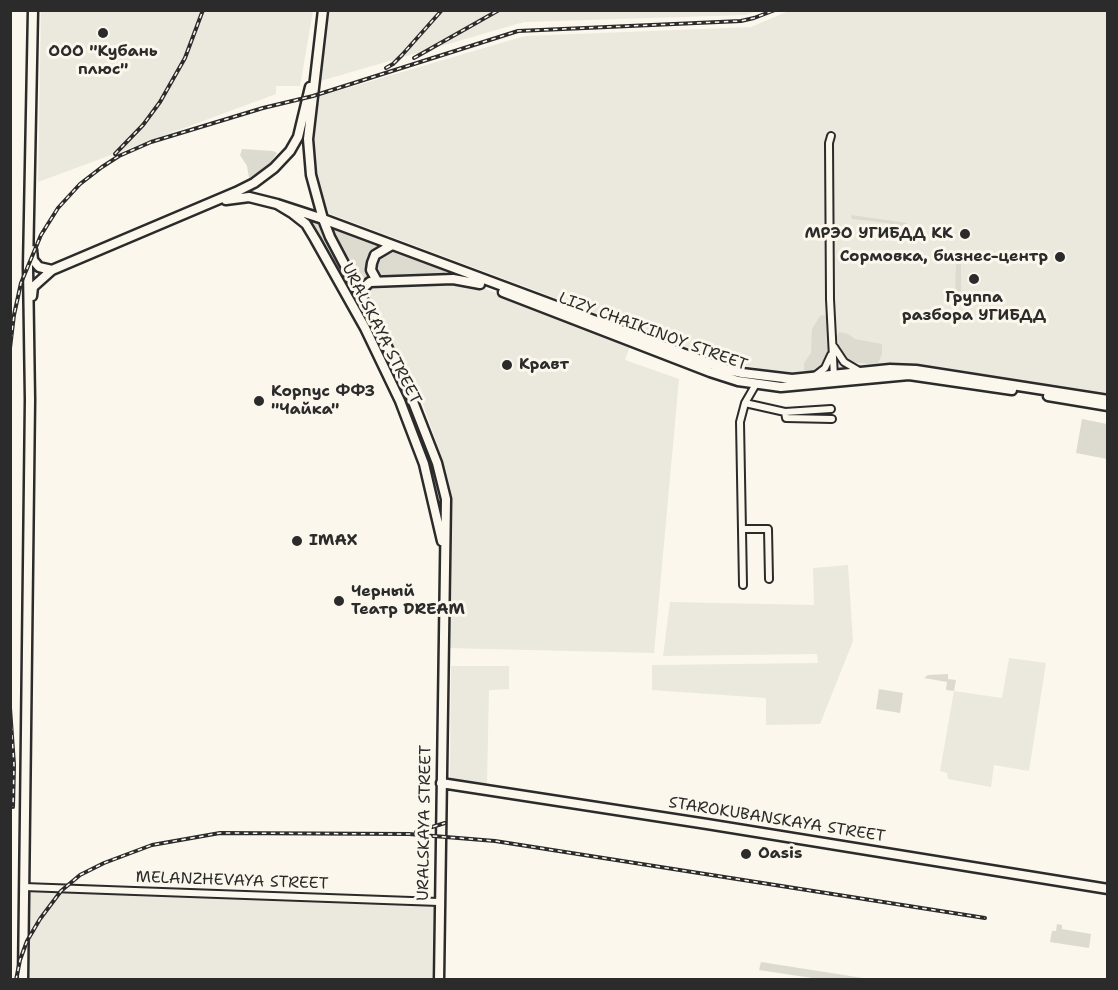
<!DOCTYPE html>
<html>
<head>
<meta charset="utf-8">
<style>
	body { margin:0 }
	#map { position:relative; width:1118px; height:990px; overflow:hidden; background:#fbf7ec; font-family:"Shantell Sans",sans-serif }
	canvas { display:block }
	.frame { position:absolute; inset:0; border:12px solid #2b2b2b; pointer-events:none }
</style>
</head>
<body>
<div id="map">
<canvas width="1118" height="990"></canvas>
<div class="frame"></div>
</div>
<script>
const c = document.querySelector('canvas').getContext('2d');
c.lineJoin = 'round';
function paint(path, color) {
  c.fillStyle = color;
  c.fill(path, 'evenodd');
}
function toPath(rows) {
  const path = new Path2D();
  for (const r of rows) {
    path.moveTo(r[0], r[1]);
    for (let i = 2; i < r.length; i += 2) path.lineTo(r[i], r[i + 1]);
  }
  return path;
}
function trace(path, color, width, dash) {
  c.strokeStyle = color;
  c.lineWidth = width;
  c.lineCap = dash ? 'butt' : 'round';
  c.setLineDash(dash || []);
  c.stroke(path);
}
function write(font, color, halo, rows, align = 'center') {
  c.font = font + ' "Shantell Sans",sans-serif';
  c.lineWidth = 6;
  c.setLineDash([]);
  c.textBaseline = 'middle';
  c.strokeStyle = halo;
  c.fillStyle = color;
  for (const [text, x, y, turn = 0] of rows) {
    c.save();
    c.translate(x, y);
    c.rotate((+turn || 0) * Math.PI / 180);
    c.textAlign = isNaN(turn) ? turn : align;
    if (halo) c.strokeText(text, 0, 0);
    c.fillText(text, 0, 0);
    c.restore();
  }
}
paint(toPath([
	[791,10,1107,11,1107,396,905,364,810,375,792,375,732,363,692,349,325,212,316,177,311,141,313,115,317,97,525,36,751,27],
	[41,11,41,10,313,11,300,86,276,86,276,94,38,182],
	[329,11,757,11,746,15,524,22,317,82],
	[454,282,478,286,595,330,630,346,625,360,679,379,654,653,445,648,452,497,445,467,418,390,366,294,371,287,381,284],
	[848,565,853,641,820,724,766,725,766,698,652,690,652,665,818,663,817,654,663,656,670,602,814,605,813,568],
	[1009,658,1046,663,1029,771,994,765,991,787,948,779,947,773,940,771,954,691,1002,698],
	[451,666,509,666,509,689,489,690,487,784,450,779],
	[27,889,434,904,432,979,27,980]
]), '#ebe8de');
paint(toPath([
	[242,149,273,151,277,153,268,166,249,178,247,166,240,155],
	[851,215,907,223,906,231,888,223,852,219],
	[309,221,320,224,332,250,390,356,388,357],
	[330,227,380,247,371,256,367,270,370,278,357,278],
	[391,251,445,271,446,275,378,278,374,271,377,257,384,252],
	[956,261,960,262,961,265,961,297,959,298,955,297],
	[824,315,829,317,829,356,823,366,810,375,804,370,804,363,811,353,812,329,820,316],
	[839,332,848,334,855,339,882,344,882,354,878,363,871,364,852,362,846,359,840,352,837,337],
	[395,370,414,413,427,450,434,474,432,475],
	[1082,419,1107,424,1107,459,1076,453],
	[948,674,948,679,956,680,954,691,946,690,947,682,924,678,928,675],
	[879,689,903,693,900,713,876,709],
	[1057,924,1062,925,1062,929,1091,934,1089,948,1050,942,1052,931,1056,931],
	[761,962,863,978,863,979,819,979,759,970]
]), '#dddad0');
const street = toPath([
	[831,136,829,143,830,299,834,377],
	[834,347,844,362,861,372],
	[816,375,825,368,831,355],
	[745,403,785,412,786,418,832,419],
	[785,412,831,409],
	[742,529,768,529,769,579],
	[743,585,740,422,745,403,756,384],
	[24,887,439,902]
]);
const secondary = toPath([
	[323,10,308,139,311,175,323,219,330,237,378,328,410,394,437,463,446,499,439,980],
	[226,200,249,197,277,204,292,213,306,224,315,239,365,328,400,401,424,464,442,541],
	[277,204,323,219,725,369,742,373,792,379,890,369,916,370,1108,400],
	[32,250,33,260,39,267,52,270],
	[377,281,371,270,372,263,375,255,392,245],
	[503,292,710,372,738,381,781,387,909,375,1012,390],
	[32,296,33,287,52,270,236,192,254,183,274,168,290,151,298,137,310,87],
	[361,296,362,289,370,282,453,279,480,284],
	[1048,396,1108,406],
	[441,783,707,824,1108,889],
	[23,980,30,400,28,267,33,10]
]);
trace(street, '#2b2b2b', 10);
trace(secondary, '#2b2b2b', 13);
trace(street, '#fbf7ec', 6);
trace(secondary, '#fbf7ec', 8);
const rail = toPath([
	[414,58,499,10],
	[386,68,393,64,402,55,442,10],
	[115,154,143,125,160,102,185,58,203,10],
	[10,348,14,315,21,283,41,235,58,208,80,184,102,167,119,156,151,142,263,108,313,96,518,31,741,21,754,18,775,10],
	[10,708,14,765,13,807],
	[416,832,445,823],
	[16,980,20,960,27,941,40,919,61,891,80,875,104,863,152,845,220,833,409,834,495,841,985,918]
]);
trace(rail, '#2b2b2b', 4);
trace(rail, '#fbf7ec', 1.5, [4.5]);
for (const [x, y, r, color] of [
	[103,33,6,"#2b2b2b"],
	[965,234,6,"#2b2b2b"],
	[1060,257,6,"#2b2b2b"],
	[974,279,6,"#2b2b2b"],
	[507,365,6,"#2b2b2b"],
	[259,401,6,"#2b2b2b"],
	[297,541,6,"#2b2b2b"],
	[339,601,6,"#2b2b2b"],
	[746,854,6,"#2b2b2b"]
]) {
  const dot = new Path2D();
  dot.arc(x, y, r, 0, 2 * Math.PI);
  c.fillStyle = color;
  c.fill(dot);
  trace(dot, '#fbf7ec', 2);
}
write('bold 16px', '#2b2b2b', '#fbf7ec', [
	["ООО \"Кубань",103,52,"center"],
	["плюс\"",103,70,"center"],
	["МРЭО УГИБДД КК",953,234,"right"],
	["Сормовка, бизнес-центр",1048,257,"right"],
	["Группа",974,298,"center"],
	["разбора УГИБДД",974,316,"center"],
	["Кравт",519,365],
	["Корпус ФФЗ",271,392],
	["\"Чайка\"",271,410],
	["IMAX",309,541],
	["Черный",351,592],
	["Театр DREAM",351,610],
	["Oasis",758,854]
], 'left');
write('16px', '#2b2b2b', '#fbf7ec', [
	["LIZY CHAIKINOY STREET",653,332,20],
	["URALSKAYA STREET",381,334,63],
	["STAROKUBANSKAYA STREET",777,820,9],
	["URALSKAYA STREET",425,823,-89],
	["MELANZHEVAYA STREET",232,881,2]
]);
</script>
</body>
</html>
